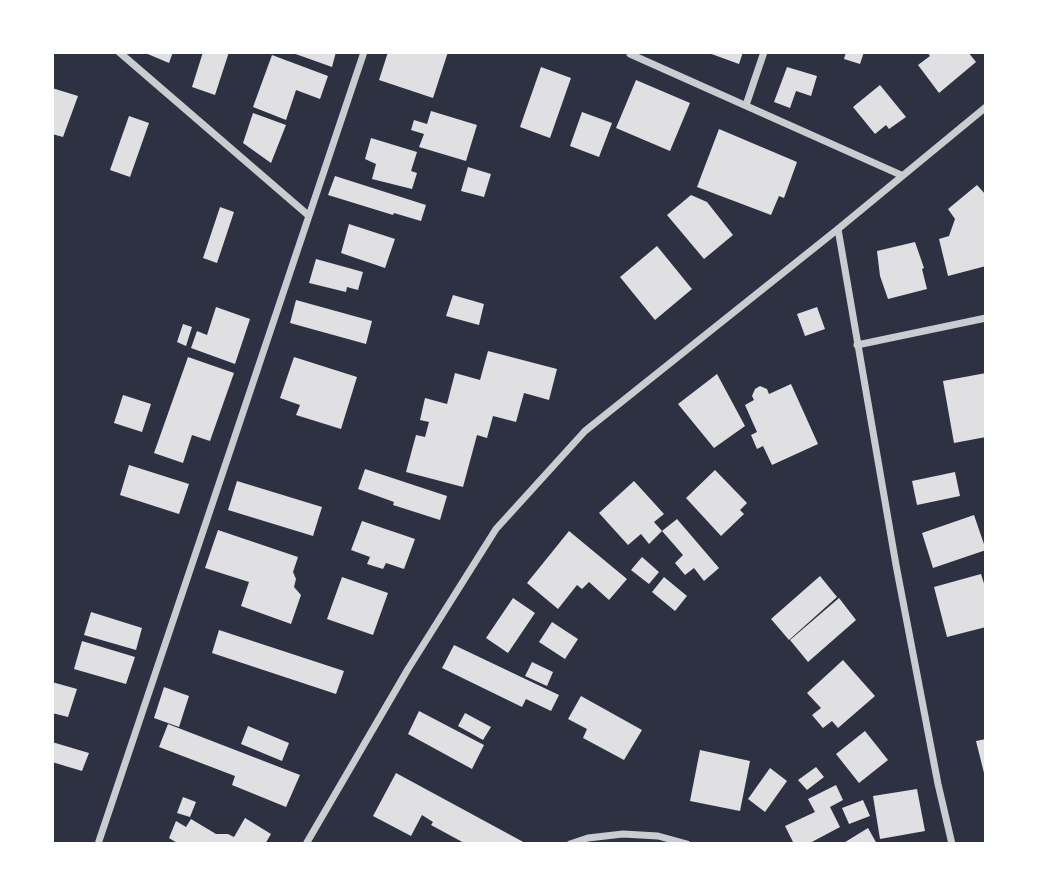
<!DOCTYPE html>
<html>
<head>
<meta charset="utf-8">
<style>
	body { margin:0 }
	#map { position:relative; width:1038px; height:896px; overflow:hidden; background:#2d3142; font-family:"Noto Serif",serif }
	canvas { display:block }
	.frame { position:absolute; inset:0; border:54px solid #fff; pointer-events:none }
</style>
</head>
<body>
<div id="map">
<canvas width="1038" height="896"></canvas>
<div class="frame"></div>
</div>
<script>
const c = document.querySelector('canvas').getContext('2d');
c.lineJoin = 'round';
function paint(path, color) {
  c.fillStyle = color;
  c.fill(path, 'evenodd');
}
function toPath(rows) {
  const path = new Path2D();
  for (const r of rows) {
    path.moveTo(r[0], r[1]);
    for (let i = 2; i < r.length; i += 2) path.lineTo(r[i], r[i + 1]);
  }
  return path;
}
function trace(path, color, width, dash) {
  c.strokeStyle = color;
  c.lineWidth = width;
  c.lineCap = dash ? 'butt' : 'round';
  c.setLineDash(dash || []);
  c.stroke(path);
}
paint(toPath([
	[143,52,173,52,169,63],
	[203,52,229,52,215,95,192,87],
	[290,52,336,52,332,67],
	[388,52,448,52,433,98,379,80],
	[706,52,743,52,739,64],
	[846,52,864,52,860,64,844,59],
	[927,52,968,52,976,62,939,93,918,65,930,56],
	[272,55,328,76,320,99,296,90,286,120,253,107],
	[541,67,571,78,550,138,520,127],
	[787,67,817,76,811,96,796,91,790,108,774,102],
	[636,80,690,103,670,151,616,128],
	[880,85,906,117,889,129,886,125,875,134,853,107],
	[52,88,78,96,63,137,52,134],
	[431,111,477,125,466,161,419,147,424,134,411,130,414,120,427,124],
	[582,112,612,123,599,157,570,146],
	[253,113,286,125,271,163,243,143],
	[129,116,149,123,130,177,110,170],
	[719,129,797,162,784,198,779,196,771,215,697,187],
	[371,138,417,152,411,171,417,173,412,189,372,179,376,164,365,159],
	[468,167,491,174,484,197,461,191],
	[335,176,426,205,421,221,394,213,393,215,328,195],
	[977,185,986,195,986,266,948,276,939,239,949,236,955,219,948,209],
	[691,195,707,202,733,235,704,259,667,215],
	[220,207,234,212,217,263,203,258],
	[349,224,395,239,385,268,341,253],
	[915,242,924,268,922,269,927,289,888,299,880,276,877,251],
	[657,246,692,289,655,320,620,277],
	[316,259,363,272,358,290,347,287,346,292,309,283],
	[453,295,484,304,479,325,446,316],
	[296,300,372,321,366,344,290,323],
	[216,307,250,319,235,364,191,348,197,331,207,335],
	[817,307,825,329,805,336,797,314],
	[183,324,192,327,186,346,177,342],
	[488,351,557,369,549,400,524,393,516,422,493,416,487,438,477,435,463,487,406,472,416,435,425,437,429,422,420,420,425,398,447,404,455,373,480,380],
	[188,357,234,373,210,441,192,435,183,463,154,453],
	[294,357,357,377,341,429,296,415,300,405,280,398],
	[986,373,986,437,954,443,943,381],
	[717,374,745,426,714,448,678,404],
	[791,384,818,444,772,465,763,446,757,449,751,435,757,432,745,405,754,400,752,396,755,389,760,386,767,389,769,394],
	[123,395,151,404,142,432,114,423],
	[129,465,189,484,179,514,120,495],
	[365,469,447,496,440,520,393,505,394,502,358,489],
	[715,470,747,503,740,510,744,514,721,536,686,498],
	[955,472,960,496,917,505,912,481],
	[237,481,322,507,313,536,228,510],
	[634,481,664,514,654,522,662,531,649,544,641,534,628,545,599,513],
	[974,515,986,550,933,568,922,533],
	[677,519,719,568,704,581,694,568,685,575,675,563,683,555,662,531],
	[362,521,415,539,404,569,386,563,383,569,367,564,370,557,351,550],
	[218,530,298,557,293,572,296,579,294,587,301,595,291,624,241,606,249,582,205,568],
	[569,531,627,579,609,600,589,582,582,589,577,585,558,609,527,583],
	[642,557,659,572,649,584,631,570],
	[981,574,986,590,986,627,947,637,934,587],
	[820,576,837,597,789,640,771,619],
	[342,577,388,593,373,635,327,619],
	[664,577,687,596,675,611,652,592],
	[513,598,535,613,508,653,486,638],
	[839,598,856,620,808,662,790,640],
	[91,612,142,628,136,650,84,635],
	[552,622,578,639,565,659,539,642],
	[219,630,344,671,336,694,212,653],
	[82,641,135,657,126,684,74,669],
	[454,645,559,695,551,711,526,699,522,707,442,668],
	[843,660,875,696,838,728,832,721,823,728,812,715,821,708,807,693],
	[532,662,553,672,547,686,525,676],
	[52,682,77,689,68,717,52,713],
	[164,687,189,696,179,727,154,718],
	[581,696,642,730,624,760,583,738,587,729,568,719],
	[419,711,484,745,472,769,408,734],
	[465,713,491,727,483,740,458,726],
	[168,724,300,775,286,807,232,785,235,776,159,747],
	[248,726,289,743,282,761,241,744],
	[865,731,888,760,859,783,836,754],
	[986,739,986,777,985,777,976,741],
	[52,742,89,753,82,771,52,762],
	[700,750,750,761,740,811,690,801],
	[816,767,824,777,807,790,798,780],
	[770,768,787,781,765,812,748,799],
	[396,773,527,844,466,844,431,825,433,822,422,815,411,836,373,816],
	[836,785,843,800,830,807,840,827,808,844,794,844,785,826,815,812,808,799],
	[917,789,925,831,880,839,873,796],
	[183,797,196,802,190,817,177,813],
	[863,800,870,816,849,824,842,808],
	[245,818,271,834,265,844,179,844,169,838,176,821,186,827,191,819,216,834,228,834,234,837],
	[868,828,877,844,842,844]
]), '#e0e0e3');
trace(toPath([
	[119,52,308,215],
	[630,54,901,175],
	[746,105,764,52],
	[838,229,896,565,938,784,952,844],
	[857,345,986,318],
	[98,844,364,52],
	[306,844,408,669,496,529,585,431,838,229,986,107],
	[570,844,588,838,623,834,658,836,687,844]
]), '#caccd0', 7);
</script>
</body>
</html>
